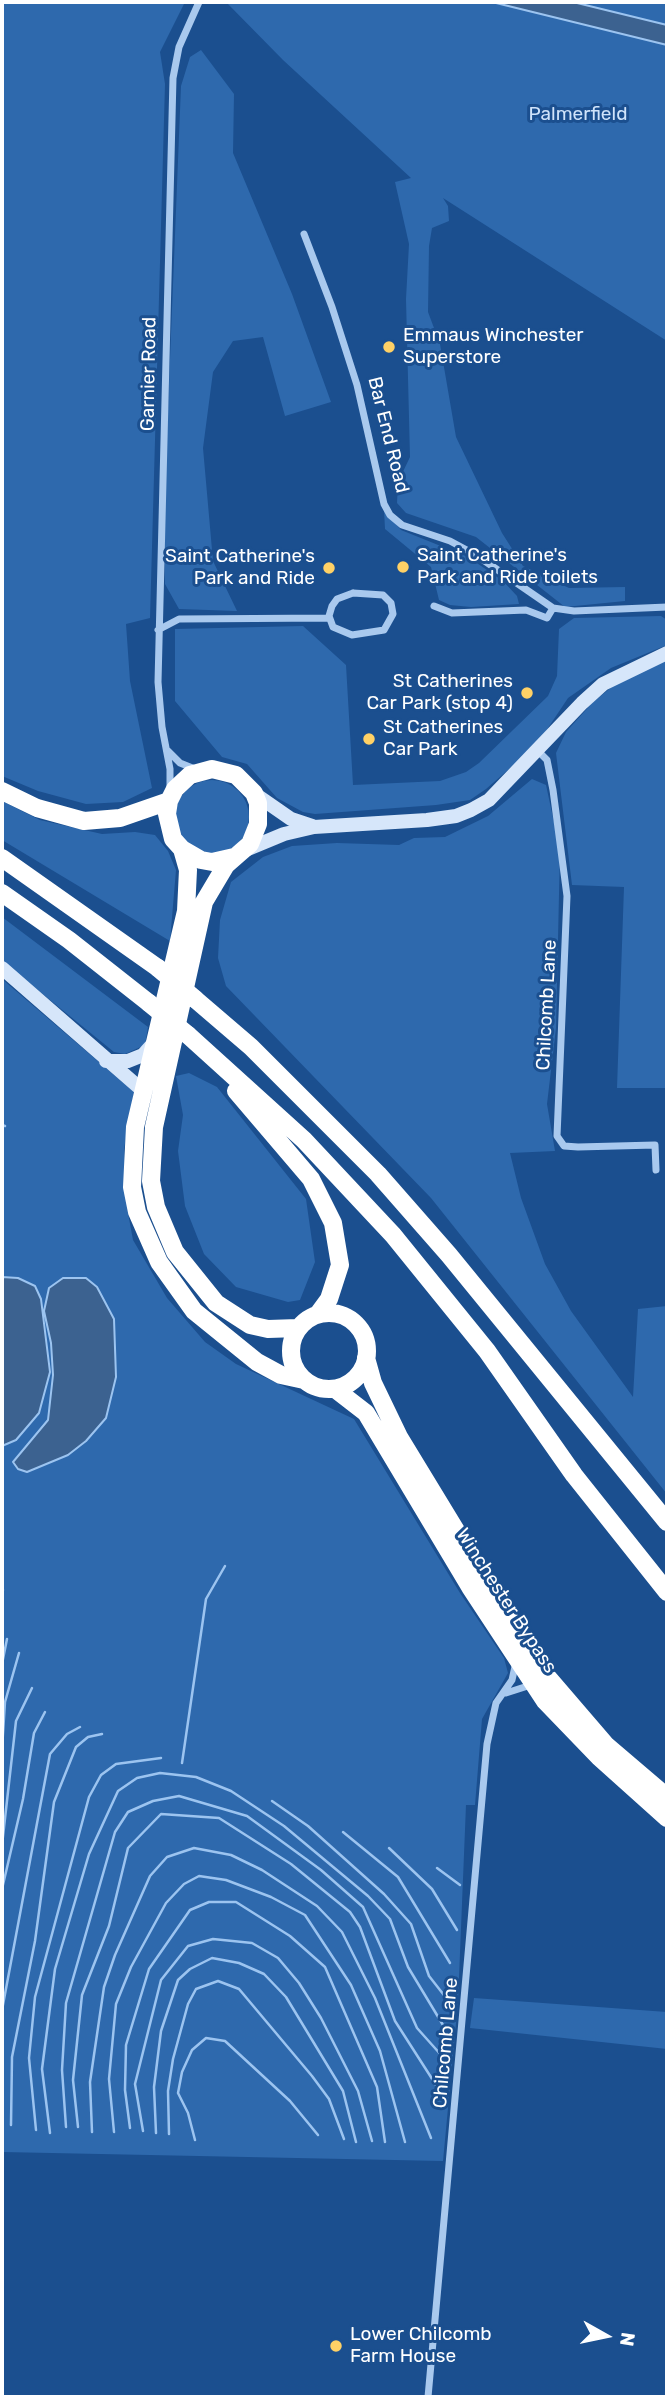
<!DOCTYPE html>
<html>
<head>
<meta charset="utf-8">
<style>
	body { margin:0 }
	#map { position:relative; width:669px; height:2399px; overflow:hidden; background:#1b4f8f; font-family:Rubik,sans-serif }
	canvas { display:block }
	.frame { position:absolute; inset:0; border:4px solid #fff; pointer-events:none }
	.north { position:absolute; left:571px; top:2301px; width:70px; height:70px; -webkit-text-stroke:5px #1b4f8f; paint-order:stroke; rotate:99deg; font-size:19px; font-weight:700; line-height:28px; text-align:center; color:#fff }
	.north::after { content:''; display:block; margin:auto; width:24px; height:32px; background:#fff; clip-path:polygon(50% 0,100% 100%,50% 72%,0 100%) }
</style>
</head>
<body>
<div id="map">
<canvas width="669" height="2399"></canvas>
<div class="frame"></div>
<div class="north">N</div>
</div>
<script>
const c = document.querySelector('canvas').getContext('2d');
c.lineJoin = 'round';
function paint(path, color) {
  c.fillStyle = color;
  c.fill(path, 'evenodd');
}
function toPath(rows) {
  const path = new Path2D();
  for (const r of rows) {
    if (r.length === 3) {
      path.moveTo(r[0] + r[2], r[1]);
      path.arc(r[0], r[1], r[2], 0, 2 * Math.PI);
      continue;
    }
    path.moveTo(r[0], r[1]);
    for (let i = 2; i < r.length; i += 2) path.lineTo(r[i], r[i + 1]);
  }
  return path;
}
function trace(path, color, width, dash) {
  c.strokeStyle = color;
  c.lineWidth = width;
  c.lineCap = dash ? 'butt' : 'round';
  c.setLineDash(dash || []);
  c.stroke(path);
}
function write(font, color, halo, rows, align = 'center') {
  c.font = font + ' Rubik,sans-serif';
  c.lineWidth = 6;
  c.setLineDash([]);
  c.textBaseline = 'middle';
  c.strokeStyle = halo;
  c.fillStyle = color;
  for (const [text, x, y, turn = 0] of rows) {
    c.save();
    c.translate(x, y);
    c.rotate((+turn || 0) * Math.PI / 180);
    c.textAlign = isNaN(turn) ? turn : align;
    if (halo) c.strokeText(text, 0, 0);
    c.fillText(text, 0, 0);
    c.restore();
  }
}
paint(toPath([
	[2,2,185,2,160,52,165,84,150,618,126,624,130,681,152,788,123,802,86,804,38,791,2,776],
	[226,2,492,2,667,45,667,341,443,198,448,206,449,221,432,228,429,246,428,312,440,344,456,437,502,533,523,566,569,588,625,587,625,601,565,607,476,537,406,513,397,503,398,482,410,457,406,299,409,244,395,182,411,178,283,60],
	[573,2,667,2,667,25],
	[201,50,234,94,233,153,292,294,331,402,285,416,263,337,233,341,213,372,203,448,213,561,237,611,179,609,165,584,164,508,181,86,190,57],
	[384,510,401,530,468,557,503,581,517,596,519,604,471,607,450,605,439,600,431,567,385,529],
	[661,616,667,620,667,645,611,668,568,698,546,731,516,763,486,789,470,800,436,805,315,814,303,812,277,798,247,764,222,757,175,701,175,629,303,626,346,665,353,785,440,781,466,772,479,763,548,696,557,676,559,629,574,618],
	[667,660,667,1088,617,1088,624,887,572,885,556,753,566,732,593,702,628,674],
	[532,779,546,785,560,850,556,1028,547,1104,555,1151,510,1153,521,1198,545,1264,571,1311,633,1397,638,1309,667,1306,667,1494,431,1198,226,986,218,958,220,920,231,882,263,857,292,846,337,843,399,845,414,838,445,837,488,816],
	[212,817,37],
	[2,801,40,820,102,834,135,832,155,835,168,851,176,870,170,941,2,840],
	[2,917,148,1027,145,1045,125,1054,114,1052,2,961],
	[2,979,134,1092,124,1149,128,1213,133,1240,167,1298,205,1342,236,1364,354,1419,460,1593,504,1658,508,1673,482,1719,475,1805,466,1805,458,2002,443,2161,2,2152],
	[189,1073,217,1087,306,1199,315,1262,300,1300,288,1302,236,1287,204,1254,185,1206,178,1151,183,1115,176,1076],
	[474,1998,667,2012,667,2049,470,2028]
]), '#2e69ad');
const water = toPath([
	[492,2,573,2,667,25,667,45,492,2],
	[2,1277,18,1278,35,1286,41,1299,50,1372,39,1413,16,1440,2,1446,2,1277],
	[63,1278,86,1278,97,1287,114,1319,116,1377,106,1418,86,1441,68,1455,27,1472,18,1469,13,1462,48,1420,53,1375,51,1343,44,1311,49,1288,63,1278]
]);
paint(water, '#3c6290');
trace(water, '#9cc4f0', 2);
trace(toPath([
	[2,1125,5,1126],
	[2,1592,3,1590],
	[2,1664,7,1639],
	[2,1749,5,1702,19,1653],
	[182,1763,206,1599,225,1566],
	[272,1801,308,1826,384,1894,411,1924,429,1976,447,1999],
	[343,1832,398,1877,450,1963],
	[2,1845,16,1721,32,1688],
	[389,1848,432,1889,457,1930],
	[437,1868,460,1885],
	[2,1889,23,1799,34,1733,45,1712],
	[2,2010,50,1754,67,1734,80,1727],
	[11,2125,12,2057,35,1941,54,1802,76,1747,88,1737,102,1734],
	[66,2127,62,2070,66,2003,115,1832,128,1812,153,1801,179,1796,247,1816,321,1870,363,1907,417,2028,442,2056],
	[78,2127,73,2080,82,1995,109,1926,128,1848,161,1814,219,1818,291,1864,350,1912,360,1927,395,2021,436,2085],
	[130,2128,125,2090,126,2045,149,1969,190,1910,209,1902,236,1902,290,1936,325,1967,377,2087,385,2142],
	[36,2130,29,2058,35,1997,89,1797,101,1775,116,1764,161,1758],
	[143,2131,135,2084,161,1980,188,1946,213,1939,252,1943,278,1958,299,1983,321,2018,358,2091,372,2141],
	[92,2132,90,2082,104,1987,115,1955,150,1876,167,1857,194,1848,231,1855,262,1870,317,1906,342,1932,375,1998,431,2138],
	[114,2132,109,2079,116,2004,131,1967,166,1903,184,1884,199,1876,226,1880,271,1897,305,1915,351,1985,380,2051,405,2142],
	[50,2133,42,2069,55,1969,89,1854,118,1791,137,1778,160,1773,196,1777,231,1791,284,1826,368,1896,390,1919,408,1967,446,2030],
	[156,2133,154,2087,161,2031,178,1980,190,1969,212,1958,239,1963,264,1974,286,1997,343,2091,356,2142],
	[169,2134,168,2091,173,2059,188,2004,196,1989,218,1981,239,1989,312,2076,329,2099,344,2139],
	[195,2140,188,2113,178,2093,182,2072,192,2050,206,2038,225,2041,290,2101,318,2135]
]), '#9cc4f0', 2.5);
trace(toPath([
	[304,234,332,307,357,385,384,504,390,515,402,525,450,541,476,555,553,608,574,611,667,607],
	[353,593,383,595,391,603,393,614,384,630,352,635,333,627,329,616,332,606,337,599,353,593],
	[434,606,452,613,526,610,547,618,553,608],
	[158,630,179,619,329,618],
	[168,751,180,763,195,769],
	[538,751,547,760,553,790,567,896,557,1136,564,1146,578,1147,655,1145,656,1170],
	[170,790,170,769,162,727,158,682,173,78,179,47,199,2],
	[506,1693,531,1685],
	[428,2397,487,1744,496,1703,512,1680,516,1662]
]), '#a9c9ee', 7);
trace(toPath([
	[255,794,291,819,312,826],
	[243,851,284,834,314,827,427,820,456,816,471,810,489,800,582,703,603,684,667,653],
	[2,968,142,1090],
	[106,1061,128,1061,143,1055,152,1045]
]), '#d6e6fa', 14);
trace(toPath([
	[2,791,37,808,84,821,120,818,169,801],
	[182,849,188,870,186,911,135,1127,132,1187,137,1212,159,1262,194,1311,257,1362,281,1375,304,1380],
	[234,857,212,862,201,860,182,849,173,839,167,814,169,801,175,789,190,775,212,769,236,775,254,793,258,803,258,824,250,844,226,865,204,902,154,1127,151,1181,156,1207,175,1252,216,1303,250,1325,268,1329,298,1328],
	[2,858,158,968],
	[2,893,69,940,149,1003],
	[195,999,251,1047,378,1174,449,1255,667,1522],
	[188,1035,304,1140,393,1235,487,1351,574,1475,667,1592],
	[236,1091,311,1179,333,1223,340,1265,329,1299,318,1314],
	[329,1351,38],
	[366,1358,373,1383,399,1437,539,1667,606,1745,667,1797],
	[335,1389,366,1413,470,1587,545,1701,599,1757,667,1818]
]), '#fff', 18);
trace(toPath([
	[158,968,195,999],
	[149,1003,188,1035]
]), '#fff', 18);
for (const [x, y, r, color] of [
	[389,347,7,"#ffd166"],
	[403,567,7,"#ffd166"],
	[329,568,7,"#ffd166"],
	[527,693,7,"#ffd166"],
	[369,739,7,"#ffd166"],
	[336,2346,7,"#ffd166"]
]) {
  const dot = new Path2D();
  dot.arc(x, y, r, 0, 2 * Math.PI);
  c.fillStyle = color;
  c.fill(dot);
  trace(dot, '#1b4f8f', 2.5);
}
write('19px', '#cfe3fa', '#1b4f8f', [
	["Palmerfield",578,115]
]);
write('19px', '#fff', '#1b4f8f', [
	["Emmaus Winchester",403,336],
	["Superstore",403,358],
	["Saint Catherine's",417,556],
	["Park and Ride toilets",417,578],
	["Saint Catherine's",315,557,"right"],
	["Park and Ride",315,579,"right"],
	["St Catherines",513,682,"right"],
	["Car Park (stop 4)",513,704,"right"],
	["St Catherines",383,728],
	["Car Park",383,750],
	["Lower Chilcomb",350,2335],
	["Farm House",350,2357]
], 'left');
write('19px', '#fff', '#1b4f8f', [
	["Garnier Road",149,374,-89],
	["Bar End Road",388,435,76],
	["Chilcomb Lane",547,1005,-87],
	["Winchester Bypass",506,1601,57],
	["Chilcomb Lane",446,2043,-85]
]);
</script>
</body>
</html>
